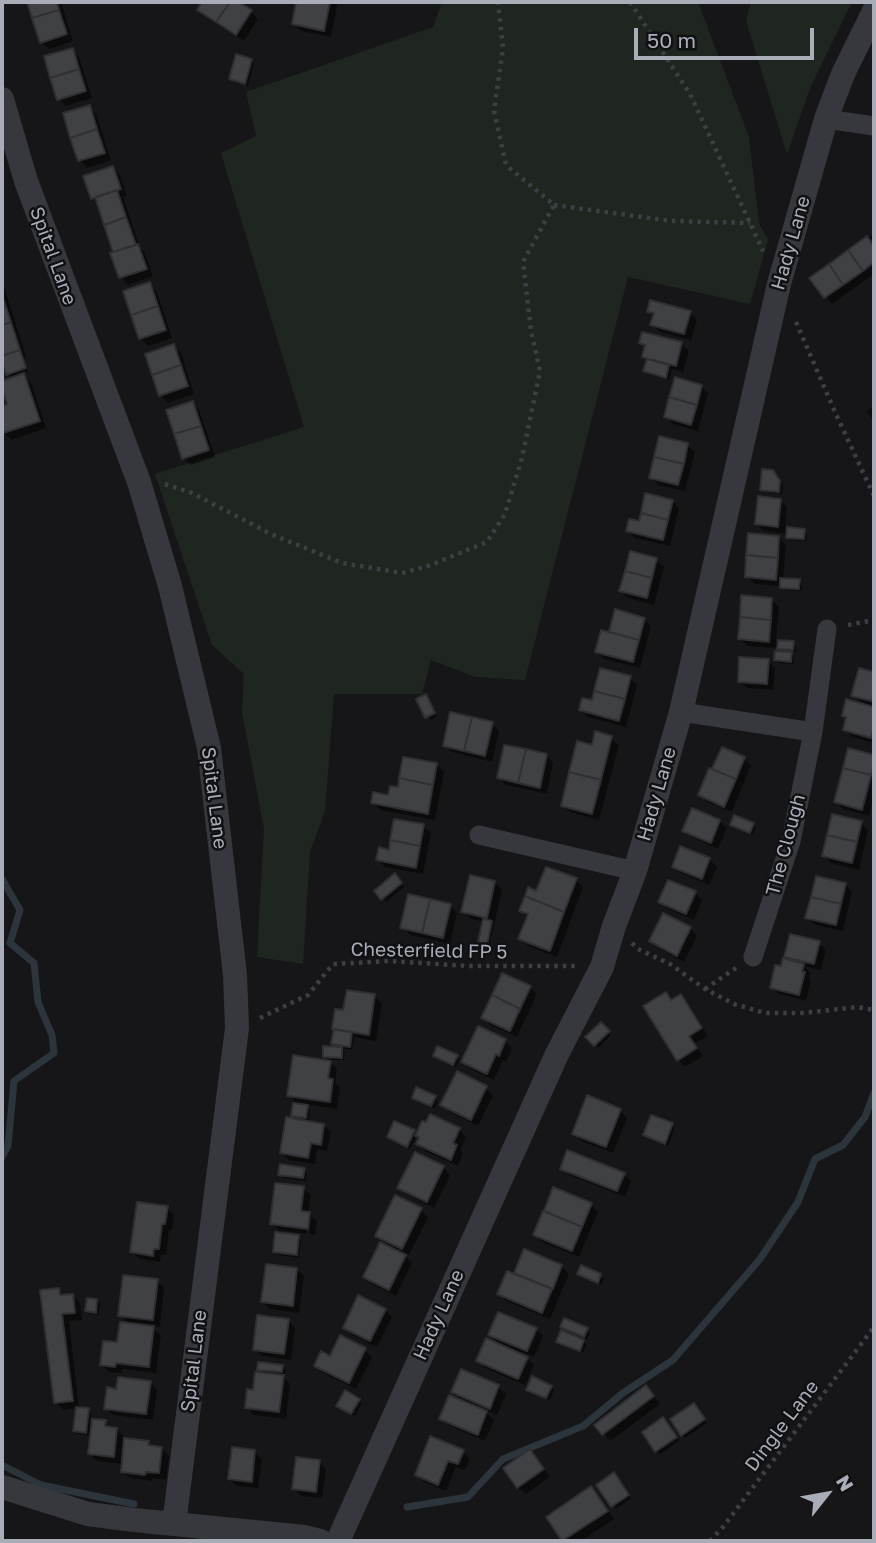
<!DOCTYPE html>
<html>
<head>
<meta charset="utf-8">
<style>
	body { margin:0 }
	#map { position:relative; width:876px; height:1543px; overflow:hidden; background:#161618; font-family:"Golos Text",sans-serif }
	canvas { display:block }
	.frame { position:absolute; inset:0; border:4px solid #a8adb8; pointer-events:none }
	.north { position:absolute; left:792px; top:1459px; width:70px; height:70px; -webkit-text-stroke:5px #111113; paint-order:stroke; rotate:59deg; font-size:19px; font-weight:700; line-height:28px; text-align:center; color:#a8adb8 }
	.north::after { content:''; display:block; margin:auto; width:24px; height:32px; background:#a8adb8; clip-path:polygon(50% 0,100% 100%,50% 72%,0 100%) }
	.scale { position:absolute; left:634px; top:28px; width:180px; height:32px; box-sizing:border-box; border:4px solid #a8adb8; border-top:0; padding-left:9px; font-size:21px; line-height:24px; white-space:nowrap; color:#a8adb8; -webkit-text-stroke:5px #111113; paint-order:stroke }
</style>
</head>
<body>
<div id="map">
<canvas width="876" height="1543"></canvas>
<div class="frame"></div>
<div class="north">N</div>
<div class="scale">50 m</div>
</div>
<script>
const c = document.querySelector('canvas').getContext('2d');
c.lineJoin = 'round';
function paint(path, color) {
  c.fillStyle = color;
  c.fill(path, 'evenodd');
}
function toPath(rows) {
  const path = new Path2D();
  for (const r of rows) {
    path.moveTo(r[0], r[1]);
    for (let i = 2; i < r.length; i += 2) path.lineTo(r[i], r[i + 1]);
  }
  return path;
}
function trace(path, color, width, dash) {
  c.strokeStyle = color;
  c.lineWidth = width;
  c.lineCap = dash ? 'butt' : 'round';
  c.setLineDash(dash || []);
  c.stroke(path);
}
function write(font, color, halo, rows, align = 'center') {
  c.font = font + ' "Golos Text",sans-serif';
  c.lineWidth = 5;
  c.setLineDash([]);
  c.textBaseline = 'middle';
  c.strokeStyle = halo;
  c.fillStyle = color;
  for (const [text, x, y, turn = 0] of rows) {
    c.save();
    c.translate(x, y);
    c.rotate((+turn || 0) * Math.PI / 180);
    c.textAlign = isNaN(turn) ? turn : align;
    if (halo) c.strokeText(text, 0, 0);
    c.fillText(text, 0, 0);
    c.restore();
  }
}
paint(toPath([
	[442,2,698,2,749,137,759,223,768,240,750,304,628,277,525,680,475,677,431,660,422,694,334,694,325,811,310,852,303,964,257,957,264,829,242,712,244,674,212,645,155,474,304,427,221,153,256,136,246,92,433,27],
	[751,2,852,2,811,86,787,154,746,21]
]), '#1e261f');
paint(toPath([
	[29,2,61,2,73,41,49,49,42,42],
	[204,2,236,2,251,12,258,19,244,41,206,17,199,9],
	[298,2,338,2,331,37,301,31,294,24],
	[72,49,79,57,92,98,66,106,58,99],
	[251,60,254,64,248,86,234,82,231,79],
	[89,107,96,114,111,160,87,168,80,160],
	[113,168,120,175,127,196,123,197,140,248,145,253,153,276,128,285,121,277,115,253,98,204,93,198],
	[874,233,874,274,832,304,812,278],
	[2,280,26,357,23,358,28,371,22,373,31,383,46,428,11,440,4,432,2,425,2,408,9,405,2,383,13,379,7,374,2,362],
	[149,284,157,292,172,338,148,346,141,339,125,292],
	[649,311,690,312,697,320,691,340,660,332,652,325,655,316],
	[641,343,681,344,689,351,683,372,672,369,669,380,648,374,645,371,648,360,644,356,646,348],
	[174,346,181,353,194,394,168,403,161,396,147,355],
	[701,386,708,393,698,431,673,424,666,417],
	[192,403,199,410,215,457,191,465,184,458],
	[874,405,874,422,867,411],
	[687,445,695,452,685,491,658,485,651,478],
	[776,475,783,485,782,494,765,492,762,489],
	[780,500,787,507,785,529,804,530,807,533,807,541,791,540,788,537,788,534,764,531,757,524],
	[672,501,679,508,670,546,635,538,628,531],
	[779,538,786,545,783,580,799,581,802,584,802,591,785,590,781,586,754,584,747,576],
	[656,560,664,567,654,605,628,598,621,591],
	[772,600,779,607,776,641,793,643,796,646,796,652,789,652,794,657,794,664,779,663,776,660,784,653,776,646,776,648,747,646,740,639],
	[616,612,644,619,651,626,640,668,604,659,597,652,610,634],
	[768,661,775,668,773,690,747,688,739,681],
	[860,670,874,674,874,743,852,737,845,729,847,720,844,716,864,706,853,695],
	[630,678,637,685,626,727,588,717,581,710],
	[426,696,437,717,430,720,418,700],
	[492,724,499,731,492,762,452,752,445,745],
	[611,738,619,745,599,820,570,812,562,805,593,747],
	[723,749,744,758,751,765,732,812,707,802,700,795,713,772],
	[849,750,874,757,874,797,869,816,843,809,836,802],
	[546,755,553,763,547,794,506,785,499,778],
	[437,765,444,772,435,820,380,810,373,803,389,797],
	[719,821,727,828,718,849,692,837,684,830],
	[861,823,868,830,859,870,831,863,824,856],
	[732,824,753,825,756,828,753,835,735,827],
	[423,826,431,833,423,874,385,867,378,860],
	[681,848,709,859,717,867,709,885,681,873,674,866],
	[395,876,404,887,386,902,376,891],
	[576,880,583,887,557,957,528,946,520,938,528,918,521,911,537,893],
	[494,882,502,890,489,947,483,945,480,942,485,922,471,919,463,911],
	[845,884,852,892,843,931,815,925,807,918],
	[695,893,702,900,694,920,668,909,660,902],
	[450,906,457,913,450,944,410,935,402,927],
	[690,928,697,936,684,962,658,948,651,941],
	[819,943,826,950,821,970,803,966,810,972,809,978,811,981,806,1001,779,994,771,987,783,968,793,963,786,956],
	[530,987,537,994,517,1037,490,1025,483,1018],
	[666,994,673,1001,681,996,688,1003,708,1036,695,1043,703,1056,685,1067,678,1060],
	[375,996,382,1003,376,1041,354,1037,352,1050,340,1048,345,1052,344,1060,328,1060,325,1056,337,1048,333,1044,345,1012],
	[601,1025,611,1035,598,1048,588,1037],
	[505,1041,512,1048,506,1062,503,1060,494,1080,470,1069,463,1062],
	[435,1056,457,1057,460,1060,456,1067,438,1059],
	[330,1062,337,1069,335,1083,340,1088,337,1109,304,1104,310,1110,308,1123,323,1125,331,1132,327,1151,317,1149,315,1164,289,1160,282,1153,299,1121,293,1115,299,1106,289,1095],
	[486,1088,493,1095,478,1126,450,1112,442,1105],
	[414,1097,435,1097,438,1101,435,1108,417,1100],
	[620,1110,627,1118,613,1153,581,1141,574,1134],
	[672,1125,675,1128,668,1146,648,1138,645,1135],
	[459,1129,466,1137,460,1150,463,1153,458,1166,425,1151,418,1144,420,1139,417,1135,410,1149,392,1140,389,1137,414,1131,418,1135],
	[443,1167,450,1175,434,1208,406,1194,399,1187],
	[562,1168,624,1174,631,1181,625,1197,569,1175],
	[304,1169,307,1172,306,1181,283,1178,280,1174],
	[303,1188,311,1195,308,1214,317,1221,315,1235,309,1234,311,1217,308,1217,306,1234,279,1230,272,1223],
	[554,1189,591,1204,598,1212,579,1257,542,1242,535,1235],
	[167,1208,174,1215,172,1230,169,1230,166,1255,161,1255,160,1262,140,1259,132,1252],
	[421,1210,428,1217,409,1255,400,1251,412,1263,396,1296,372,1284,365,1277,390,1248,378,1236],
	[298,1237,301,1240,299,1258,278,1255,275,1252],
	[525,1251,561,1266,569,1274,550,1319,506,1301,499,1294,515,1276],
	[297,1269,304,1276,299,1313,270,1309,263,1302],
	[579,1274,600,1276,604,1279,601,1285,582,1277],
	[157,1281,164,1288,160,1327,151,1326,161,1335,156,1373,122,1369,122,1373,109,1372,102,1365,119,1344,130,1325,120,1315],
	[58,1289,65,1296,73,1295,80,1303,82,1320,69,1321,79,1409,88,1410,91,1413,90,1420,105,1422,112,1429,116,1429,124,1437,123,1440,148,1442,153,1447,161,1448,169,1456,166,1480,152,1478,152,1481,130,1478,122,1471,123,1464,97,1461,90,1454,92,1436,78,1434,75,1431,77,1408,63,1410,55,1402],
	[97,1301,100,1304,98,1315,90,1314,87,1311],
	[385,1310,392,1317,377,1347,352,1335,345,1328],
	[288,1320,295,1328,291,1360,262,1356,255,1349],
	[562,1327,587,1330,590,1333,587,1339,566,1330],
	[536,1329,543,1336,534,1357,521,1352,534,1365,525,1385,485,1368,478,1360,501,1346,490,1335],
	[558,1341,583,1341,587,1345,583,1353,562,1344],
	[365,1350,372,1357,356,1389,323,1373,316,1366,331,1358],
	[283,1367,286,1370,285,1375,280,1374,290,1384,286,1419,254,1415,246,1407,264,1374,259,1369],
	[462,1371,498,1387,506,1394,497,1415,483,1409,494,1420,485,1441,448,1425,441,1418,464,1403,453,1392],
	[150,1382,157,1390,153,1420,113,1415,106,1408,118,1391],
	[551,1387,554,1390,550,1400,531,1392,528,1389],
	[653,1395,660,1404,610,1441,597,1425],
	[359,1400,362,1403,355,1416,341,1409],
	[697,1409,707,1423,685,1438,682,1435],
	[666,1422,679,1441,660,1454,657,1451],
	[530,1451,537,1458,550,1477,526,1494,518,1487,505,1468],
	[255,1452,262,1459,258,1488,237,1486,230,1479],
	[463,1452,470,1459,465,1470,456,1467,446,1491,424,1482,417,1475],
	[319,1461,326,1469,322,1498,301,1496,294,1488],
	[617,1478,631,1498,616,1509,598,1485],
	[597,1495,614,1519,581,1541,565,1541,548,1517]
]), '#0007');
trace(toPath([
	[2,879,20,910,10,943,34,963,38,1002,52,1035,54,1053,14,1081,8,1146,2,1157],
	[2,1465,41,1485,134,1504],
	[407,1507,468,1497,503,1459,583,1426,623,1393,673,1360,760,1259,798,1202,815,1159,843,1145,865,1117,874,1093]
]), '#2c353c', 7);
const building = toPath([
	[27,2,57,2,59,10,32,18,27,2],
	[202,2,230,2,216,22,197,10,202,2],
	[230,2,239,2,252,10,236,35,216,22,230,2],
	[296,2,330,2,324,31,292,24,296,2],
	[59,10,67,34,40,43,32,18,59,10],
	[73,48,79,69,50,78,44,56,73,48],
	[236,54,252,59,245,84,229,79,236,54],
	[79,69,86,91,57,100,50,78,79,69],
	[90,105,97,129,70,138,63,113,90,105],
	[97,129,105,153,78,161,70,138,97,129],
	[113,166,121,189,91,199,83,176,113,166],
	[117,190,126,217,104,225,95,197,117,190],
	[126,217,136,245,113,252,104,225,126,217],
	[867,236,874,246,874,262,863,271,848,250,867,236],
	[138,244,147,269,119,278,110,253,138,244],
	[848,250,863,271,843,285,829,264,848,250],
	[829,264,843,285,824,298,809,278,829,264],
	[150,282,158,306,131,315,123,291,150,282],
	[2,295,11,322,2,325,2,295],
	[650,300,691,311,684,334,650,325,654,313,647,312,650,300],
	[158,306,166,330,139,339,131,315,158,306],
	[11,322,20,350,2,356,2,325,11,322],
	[642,332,682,342,676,366,642,357,645,345,639,343,642,332],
	[174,344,181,365,152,375,145,354,174,344],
	[20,350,26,368,6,375,2,362,2,356,20,350],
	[647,359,669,365,666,378,643,371,647,359],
	[181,365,188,386,159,396,152,375,181,365],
	[24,373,40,421,3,433,2,406,7,404,2,389,2,381,24,373],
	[675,377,702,385,697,405,669,397,675,377],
	[669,397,697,405,691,425,664,417,669,397],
	[193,401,201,426,174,434,166,410,193,401],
	[201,426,209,450,182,459,174,434,201,426],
	[659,436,688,443,684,464,654,457,659,436],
	[654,457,684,464,678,485,649,478,654,457],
	[762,469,773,470,780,481,779,492,760,490,762,469],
	[645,493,673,500,668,520,641,513,645,493],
	[758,496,781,499,778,527,755,524,758,496],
	[641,513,668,520,663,540,626,531,629,519,639,521,641,513],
	[787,527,805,529,804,539,786,538,787,527],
	[748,533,779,536,778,558,746,555,748,533],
	[630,551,657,558,652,578,625,571,630,551],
	[746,555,778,558,776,580,745,577,746,555],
	[625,571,652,578,647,598,619,591,625,571],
	[780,578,800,579,799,589,780,588,780,578],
	[741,595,772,598,771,620,740,617,741,595],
	[615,609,645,618,639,640,609,632,615,609],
	[740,617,771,620,769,642,738,639,740,617],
	[601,630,639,640,633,662,595,652,601,630],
	[778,640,794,641,793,650,777,649,778,640],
	[775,651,792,652,791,662,774,660,775,651],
	[739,657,769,659,767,684,738,682,739,657],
	[600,668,631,676,625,699,594,691,600,668],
	[859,668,874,672,874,691,872,701,851,696,859,668],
	[594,691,625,699,619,721,579,710,582,698,592,700,594,691],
	[426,694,435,713,425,718,416,699,426,694],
	[846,699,874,707,874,727,871,738,843,730,846,717,842,716,846,699],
	[450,712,472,717,464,751,443,746,450,712],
	[472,717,493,722,485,756,464,751,472,717],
	[595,731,612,736,601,780,569,772,577,741,592,745,595,731],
	[504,745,526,749,518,783,497,778,504,745],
	[722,747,745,757,736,779,712,769,722,747],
	[848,748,874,755,874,764,871,775,843,768,848,748],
	[526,749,547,754,540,788,518,783,526,749],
	[403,757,437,763,433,785,399,778,403,757],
	[709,768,736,779,724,807,698,795,709,768],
	[843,768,871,775,862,810,834,802,843,768],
	[569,772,601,780,592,814,561,806,569,772],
	[399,778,433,785,428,814,371,803,373,792,388,795,390,786,398,787,399,778],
	[692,808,720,820,711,843,682,831,692,808],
	[832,814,862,821,857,842,827,835,832,814],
	[734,815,754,823,750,833,730,825,734,815],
	[394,819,424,824,420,846,390,840,394,819],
	[827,835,857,842,852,863,822,856,827,835],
	[390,840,420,846,416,868,376,860,379,847,389,850,390,840],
	[680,846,710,858,702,879,672,867,680,846],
	[546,867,577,878,564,912,525,896,528,887,536,891,546,867],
	[395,873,402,883,381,900,374,891,395,873],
	[470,875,495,881,487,918,461,912,470,875],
	[816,876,846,883,841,904,811,897,816,876],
	[668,880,696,891,686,914,658,902,668,880],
	[408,894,430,899,422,933,400,928,408,894],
	[525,896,564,912,550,951,518,939,528,914,519,911,525,896],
	[811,897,841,904,836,925,805,918,811,897],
	[430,899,451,904,443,938,422,933,430,899],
	[663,913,691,927,677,956,649,941,663,913],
	[483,919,492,921,487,945,478,942,483,919],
	[790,934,820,941,814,964,784,957,790,934],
	[783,958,804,964,802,972,805,972,799,995,770,988,775,965,781,966,783,958],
	[502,973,531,986,520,1009,492,995,502,973],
	[347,990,375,994,369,1035,332,1029,335,1009,343,1010,347,990],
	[666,992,671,1000,681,994,702,1028,689,1036,697,1048,677,1061,643,1006,666,992],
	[492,995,520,1009,510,1031,481,1018,492,995],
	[601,1022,610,1031,594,1046,585,1037,601,1022],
	[478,1026,506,1039,499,1056,496,1054,487,1074,461,1062,478,1026],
	[334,1029,352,1032,350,1047,331,1044,334,1029],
	[323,1046,342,1047,342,1058,323,1057,323,1046],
	[437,1046,458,1055,453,1065,433,1056,437,1046],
	[293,1055,331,1061,328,1078,333,1079,330,1102,287,1096,293,1055],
	[457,1071,487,1086,471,1120,440,1105,457,1071],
	[416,1087,436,1096,431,1106,412,1098,416,1087],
	[587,1095,621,1109,606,1147,572,1134,587,1095],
	[293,1103,308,1105,306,1118,291,1116,293,1103],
	[430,1114,460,1128,453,1143,457,1145,451,1160,416,1144,419,1137,415,1136,422,1121,426,1122,430,1114],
	[651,1115,673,1123,665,1144,643,1135,651,1115],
	[286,1117,324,1124,321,1145,311,1143,308,1158,280,1153,286,1117],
	[394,1121,415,1130,407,1147,387,1137,394,1121],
	[567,1150,625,1173,617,1191,560,1169,567,1150],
	[415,1152,444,1166,427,1202,397,1188,415,1152],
	[280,1164,305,1168,303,1178,278,1175,280,1164],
	[275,1183,304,1186,301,1211,310,1212,308,1229,270,1224,275,1183],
	[553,1187,592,1203,582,1227,544,1211,553,1187],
	[395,1195,422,1208,402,1249,375,1236,395,1195],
	[137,1202,168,1206,165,1224,162,1224,159,1249,154,1249,153,1256,130,1252,137,1202],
	[543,1211,582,1227,572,1251,533,1235,543,1211],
	[275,1232,299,1235,297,1255,273,1252,275,1232],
	[380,1242,406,1255,389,1290,363,1277,380,1242],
	[524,1249,562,1265,553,1289,514,1273,524,1249],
	[266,1264,297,1268,293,1306,261,1302,266,1264],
	[581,1265,601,1274,598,1283,577,1274,581,1265],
	[507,1271,552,1289,542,1313,497,1294,507,1271],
	[123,1275,158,1279,153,1320,118,1316,123,1275],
	[59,1288,60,1295,73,1294,75,1313,62,1314,73,1401,54,1403,40,1290,59,1288],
	[358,1295,386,1309,370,1341,343,1328,358,1295],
	[87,1298,97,1299,96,1313,85,1311,87,1298],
	[498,1312,537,1328,527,1351,488,1335,498,1312],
	[257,1315,289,1319,284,1354,253,1350,257,1315],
	[564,1318,588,1328,584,1337,560,1327,564,1318],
	[120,1322,154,1326,149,1367,116,1363,115,1367,100,1365,103,1341,117,1342,120,1322],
	[561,1330,584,1340,580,1351,556,1342,561,1330],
	[340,1335,366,1348,349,1383,314,1366,321,1351,330,1356,340,1335],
	[486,1338,528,1357,518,1379,476,1361,486,1338],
	[258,1362,283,1365,282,1372,257,1370,258,1362],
	[461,1369,499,1385,490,1409,451,1392,461,1369],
	[255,1372,284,1375,279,1412,245,1408,247,1389,253,1390,255,1372],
	[532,1376,552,1386,546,1398,526,1390,532,1376],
	[118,1377,151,1381,146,1414,104,1409,107,1387,116,1389,118,1377],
	[646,1385,654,1396,602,1435,594,1425,646,1385],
	[345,1390,360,1399,351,1414,336,1406,345,1390],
	[449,1395,487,1411,478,1435,439,1419,449,1395],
	[694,1403,705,1419,681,1436,670,1419,694,1403],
	[76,1407,89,1408,86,1433,73,1431,76,1407],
	[663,1417,677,1437,655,1452,642,1432,663,1417],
	[92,1419,106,1420,105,1426,117,1428,114,1457,88,1454,92,1419],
	[430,1436,464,1450,458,1464,448,1461,438,1485,415,1475,430,1436],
	[124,1438,149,1441,148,1445,162,1447,159,1473,146,1472,145,1475,121,1472,124,1438],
	[232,1447,255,1450,252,1482,228,1479,232,1447],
	[530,1449,544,1469,517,1488,503,1468,530,1449],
	[296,1457,320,1460,316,1492,292,1489,296,1457],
	[614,1472,629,1495,611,1507,596,1485,614,1472],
	[591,1486,608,1511,562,1541,546,1517,591,1486]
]);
paint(building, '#404145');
trace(building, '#303034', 2);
trace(toPath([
	[630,2,690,94,763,251],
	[554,205,671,221,750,223],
	[796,322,835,412,874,496],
	[165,484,192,493,271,534,342,563,402,573,428,566,487,542,505,514,522,458,540,371,531,331,523,262,554,205,506,165,494,111,503,48,498,2],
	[848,625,874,620],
	[632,943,638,949,670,964,705,989,734,1004,765,1013,804,1013,857,1007,874,1010],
	[705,989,736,968],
	[260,1018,308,995,333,964,390,961,468,966,577,966],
	[710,1541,723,1527,874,1327]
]), '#3d3f44', 4.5, [3.5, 5]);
trace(toPath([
	[826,119,874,126],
	[681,712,813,732],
	[479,835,635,871],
	[753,957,791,841,813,732,827,629]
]), '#37383d', 19);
trace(toPath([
	[2,99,26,181,139,482,170,586,209,748,235,975,237,1028,174,1524],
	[2,1487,88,1514,134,1520,304,1537,320,1541],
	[338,1541,557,1054,602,967,614,926,635,871,681,712,779,284,826,119,843,74,874,11]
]), '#37383d', 24);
write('19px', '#a8adb8', '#111113', [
	["Hady Lane",791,243,-74],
	["Spital Lane",53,256,70],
	["Hady Lane",657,794,-74],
	["Spital Lane",214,798,83],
	["The Clough",786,845,-75],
	["Chesterfield FP 5",429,951,1],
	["Hady Lane",439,1315,-66],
	["Spital Lane",194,1361,-83],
	["Dingle Lane",782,1426,-53]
]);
</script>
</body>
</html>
